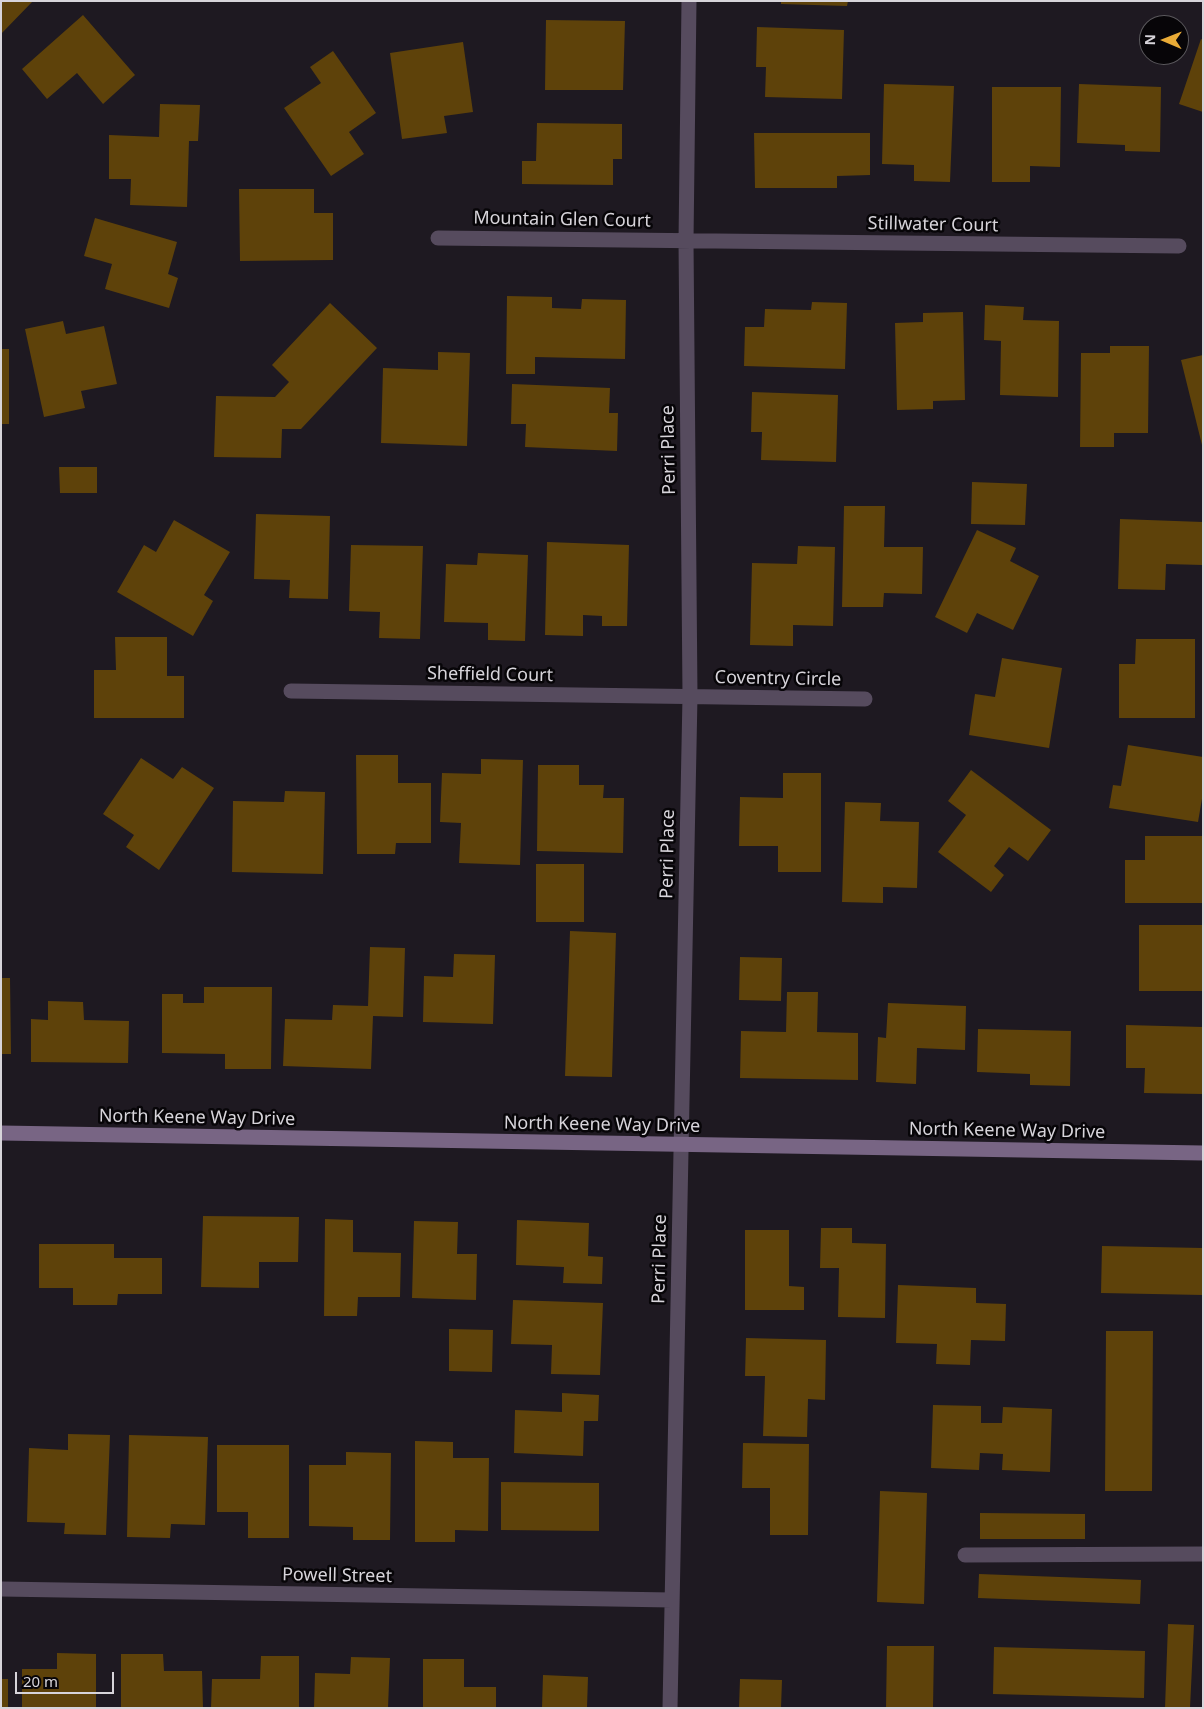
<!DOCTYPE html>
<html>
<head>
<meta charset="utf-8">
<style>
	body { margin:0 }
	#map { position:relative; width:1204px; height:1709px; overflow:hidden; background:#1e1921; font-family:"Noto Sans",sans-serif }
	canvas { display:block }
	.frame { position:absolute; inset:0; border:2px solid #d7d4da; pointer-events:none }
	.north { position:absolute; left:1139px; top:15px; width:50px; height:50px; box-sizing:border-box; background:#070508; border:1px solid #5a585c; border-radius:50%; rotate:271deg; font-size:14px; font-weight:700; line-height:20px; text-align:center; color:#d7d4da }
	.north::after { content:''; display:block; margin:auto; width:18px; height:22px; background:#e9ab37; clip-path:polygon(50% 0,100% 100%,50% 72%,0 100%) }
	.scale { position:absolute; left:15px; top:1672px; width:99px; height:22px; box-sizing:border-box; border:2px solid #d7d4da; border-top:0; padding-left:6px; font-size:15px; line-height:18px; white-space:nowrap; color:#d7d4da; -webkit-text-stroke:4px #070508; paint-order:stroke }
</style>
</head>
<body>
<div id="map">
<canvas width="1204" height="1709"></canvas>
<div class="frame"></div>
<div class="north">N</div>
<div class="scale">20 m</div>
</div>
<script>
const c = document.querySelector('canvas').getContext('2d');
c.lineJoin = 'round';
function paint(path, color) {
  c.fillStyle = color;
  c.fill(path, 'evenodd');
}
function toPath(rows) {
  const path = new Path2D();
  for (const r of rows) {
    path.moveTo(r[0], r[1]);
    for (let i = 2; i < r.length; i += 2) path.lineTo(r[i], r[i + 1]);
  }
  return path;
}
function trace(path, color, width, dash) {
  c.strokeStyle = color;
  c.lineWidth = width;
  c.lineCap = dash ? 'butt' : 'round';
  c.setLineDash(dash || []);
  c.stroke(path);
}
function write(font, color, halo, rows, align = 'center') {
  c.font = font + ' "Noto Sans",sans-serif';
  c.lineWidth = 5;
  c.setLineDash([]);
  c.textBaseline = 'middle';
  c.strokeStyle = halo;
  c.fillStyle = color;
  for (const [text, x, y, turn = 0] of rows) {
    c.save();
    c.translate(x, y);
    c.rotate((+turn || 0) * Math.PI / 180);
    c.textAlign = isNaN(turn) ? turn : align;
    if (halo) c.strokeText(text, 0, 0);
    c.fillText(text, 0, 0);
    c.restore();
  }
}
paint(toPath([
	[1,1,33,1,1,34],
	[781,1,848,1,847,6,781,4],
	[83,15,135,75,103,104,77,73,47,99,22,69],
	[546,20,625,21,623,90,545,90],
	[757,27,844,30,842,99,765,97,766,67,756,67],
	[1201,39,1203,40,1203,112,1179,104],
	[463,42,473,112,444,116,447,133,402,139,390,53],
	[333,51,376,113,349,132,364,154,331,176,284,108,321,83,310,67],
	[884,84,954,86,950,182,914,181,914,165,882,164],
	[1079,84,1161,87,1160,152,1125,151,1125,145,1077,143],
	[992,87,1061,87,1060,167,1030,166,1030,182,992,182],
	[160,104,200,105,198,141,189,141,187,207,130,205,131,179,109,179,109,135,159,137],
	[537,123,622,124,622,159,613,159,613,185,522,184,522,161,536,161],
	[754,133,870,133,870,175,837,176,837,188,755,188],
	[239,189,314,189,314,213,333,213,333,260,240,261],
	[95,218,177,242,168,274,178,278,169,308,105,289,112,264,84,256],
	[507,296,552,297,552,308,581,309,582,299,626,300,625,359,535,357,535,374,506,374],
	[812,302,847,303,845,369,744,366,745,327,764,327,765,309,811,310],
	[330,303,377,348,301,429,282,429,281,458,214,457,216,396,275,397,289,382,272,365],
	[985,305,1024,307,1023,320,1059,321,1058,397,1000,395,1001,341,984,340],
	[963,312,965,400,933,401,933,409,897,410,895,323,923,322,923,313],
	[63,321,66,334,104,326,117,384,81,391,85,408,44,417,25,329],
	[1110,346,1149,346,1148,433,1114,433,1114,447,1080,447,1081,353,1110,353],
	[1,349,9,349,9,424,1,424],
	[438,352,470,353,467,446,381,443,383,368,438,370],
	[1203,355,1203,445,1202,445,1181,360],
	[512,384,610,388,609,413,618,413,617,451,525,447,526,424,511,424],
	[752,392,838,395,836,462,761,460,762,432,751,432],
	[59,467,97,467,97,493,60,493],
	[972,482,1027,484,1025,525,971,524],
	[844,506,885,506,884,547,923,547,922,594,884,593,883,607,842,607],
	[256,514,330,516,328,599,289,598,290,580,254,579],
	[1120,519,1203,522,1203,565,1166,564,1165,590,1118,589],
	[174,520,230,552,204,595,213,601,193,636,117,592,144,545,156,552],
	[977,530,1016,548,1010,561,1039,576,1013,630,977,613,967,633,935,617],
	[547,542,629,545,627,626,602,626,602,616,583,615,583,636,545,635],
	[351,545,423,546,420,639,379,638,380,612,349,611],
	[798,546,835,547,833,626,793,625,793,646,750,645,752,563,797,564],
	[478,553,528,555,525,641,488,640,488,623,444,622,446,564,477,565],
	[115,637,167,637,167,676,184,676,184,718,94,718,94,670,116,670],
	[1136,639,1195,639,1195,718,1119,718,1119,664,1135,664],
	[1002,658,1062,668,1049,748,969,735,975,694,995,697],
	[1128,745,1203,757,1203,793,1198,822,1109,808,1113,785,1121,786],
	[356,755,398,755,398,783,431,783,431,843,396,843,395,854,357,854],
	[141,758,173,779,182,767,214,788,159,870,126,847,134,835,103,814],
	[481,759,523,760,520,865,459,863,461,823,440,822,442,773,481,774],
	[538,765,579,765,579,785,604,785,603,798,624,798,623,853,537,851],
	[971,770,1051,830,1028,861,1009,847,994,866,1004,875,991,892,938,852,966,815,948,801],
	[783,773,821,773,821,872,778,872,778,846,739,846,740,797,783,798],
	[285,791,325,792,323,874,232,872,233,801,284,802],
	[845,802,881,803,880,821,919,822,917,888,883,887,883,903,842,902],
	[1145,836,1203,836,1203,903,1125,903,1125,860,1145,860],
	[536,864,584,864,584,922,536,922],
	[1139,925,1203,925,1203,991,1139,991],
	[570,931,616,933,612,1077,565,1076],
	[370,947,405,948,403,1017,373,1016,371,1069,283,1066,285,1019,332,1020,333,1005,368,1006],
	[454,954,495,955,493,1024,423,1022,424,976,453,977],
	[740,957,782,958,781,1001,739,1000],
	[1,978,10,978,11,1054,1,1054],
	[204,987,272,987,271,1069,225,1069,225,1054,162,1053,162,994,183,994,183,1003,204,1003],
	[787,992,818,992,817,1032,858,1033,858,1080,740,1078,741,1031,786,1032],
	[48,1001,83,1002,84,1020,129,1021,128,1063,31,1062,31,1019,48,1020],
	[888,1003,966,1006,965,1050,917,1048,916,1084,876,1082,878,1037,886,1038],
	[1126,1025,1203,1027,1203,1094,1144,1093,1145,1068,1126,1068],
	[978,1029,1071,1031,1070,1086,1030,1085,1030,1074,977,1072],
	[203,1216,299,1217,298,1262,259,1262,259,1288,201,1287],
	[325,1219,353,1220,353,1252,401,1253,400,1297,358,1297,357,1316,324,1316],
	[517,1220,589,1223,588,1256,603,1257,602,1284,563,1283,564,1267,516,1265],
	[414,1221,458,1222,457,1254,477,1254,476,1300,412,1298],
	[821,1228,852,1228,852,1243,886,1244,885,1318,838,1317,839,1268,820,1268],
	[745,1230,789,1230,789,1286,804,1287,804,1310,745,1310],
	[39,1244,114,1244,114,1258,162,1258,162,1294,118,1294,117,1305,73,1305,73,1288,39,1288],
	[1102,1246,1203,1248,1203,1295,1101,1293],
	[898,1285,976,1288,976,1303,1006,1304,1005,1341,971,1340,970,1365,936,1364,937,1344,896,1343],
	[513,1300,603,1303,600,1375,551,1374,552,1345,511,1344],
	[449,1329,493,1330,492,1372,449,1371],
	[1106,1331,1153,1331,1152,1491,1105,1491],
	[746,1338,826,1340,825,1400,808,1399,807,1437,763,1436,765,1376,745,1376],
	[562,1393,599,1395,598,1421,584,1421,583,1456,514,1453,515,1410,562,1412],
	[933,1405,981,1406,981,1423,1002,1423,1003,1407,1052,1409,1050,1472,1002,1470,1003,1454,980,1453,979,1470,931,1468],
	[68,1434,110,1435,106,1535,64,1534,65,1523,27,1522,29,1448,68,1450],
	[129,1435,208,1437,205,1525,171,1524,170,1538,127,1537],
	[415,1441,453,1442,453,1458,489,1458,488,1531,455,1530,455,1542,415,1542],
	[743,1443,809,1444,808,1535,770,1535,770,1488,742,1488],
	[217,1445,289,1445,289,1538,248,1538,248,1512,217,1512],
	[346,1452,391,1453,390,1540,353,1540,353,1527,309,1526,309,1465,346,1465],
	[501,1482,599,1483,599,1531,501,1530],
	[880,1491,927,1493,924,1604,877,1602],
	[980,1513,1085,1514,1085,1539,980,1539],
	[979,1574,1141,1580,1140,1604,978,1598],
	[1168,1624,1194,1625,1190,1708,1165,1708],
	[887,1646,934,1646,933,1708,886,1708],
	[994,1647,1145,1651,1144,1698,993,1694],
	[57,1653,96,1654,96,1708,22,1708,22,1669,57,1669],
	[121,1654,163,1654,164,1671,202,1671,203,1708,121,1708],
	[261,1656,299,1656,299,1708,211,1708,212,1679,260,1679],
	[351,1657,390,1658,388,1708,314,1708,315,1673,350,1674],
	[423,1659,464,1659,464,1687,496,1687,496,1708,423,1708],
	[543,1675,588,1677,587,1708,542,1708],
	[1,1679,8,1679,8,1708,1,1708],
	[740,1679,782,1680,781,1708,739,1708]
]), '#5e420a');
trace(toPath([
	[965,1555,1203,1554]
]), '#564b5e', 15);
trace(toPath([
	[438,238,1179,246],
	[291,691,865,699],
	[1,1589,672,1600],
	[670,1708,690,696,686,241,689,1]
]), '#564b5e', 15);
trace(toPath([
	[1,1133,1203,1153]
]), '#786584', 15);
write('18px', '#d7d4da', '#070508', [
	["Mountain Glen Court",562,220,1],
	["Stillwater Court",933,225,1],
	["Perri Place",669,450,-91],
	["Sheffield Court",490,675,1],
	["Coventry Circle",778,679,1],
	["Perri Place",668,854,-89],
	["North Keene Way Drive",197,1118,1],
	["North Keene Way Drive",602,1125,1],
	["North Keene Way Drive",1007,1131,1],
	["Perri Place",660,1259,-89],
	["Powell Street",337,1576,1]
]);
</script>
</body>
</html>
